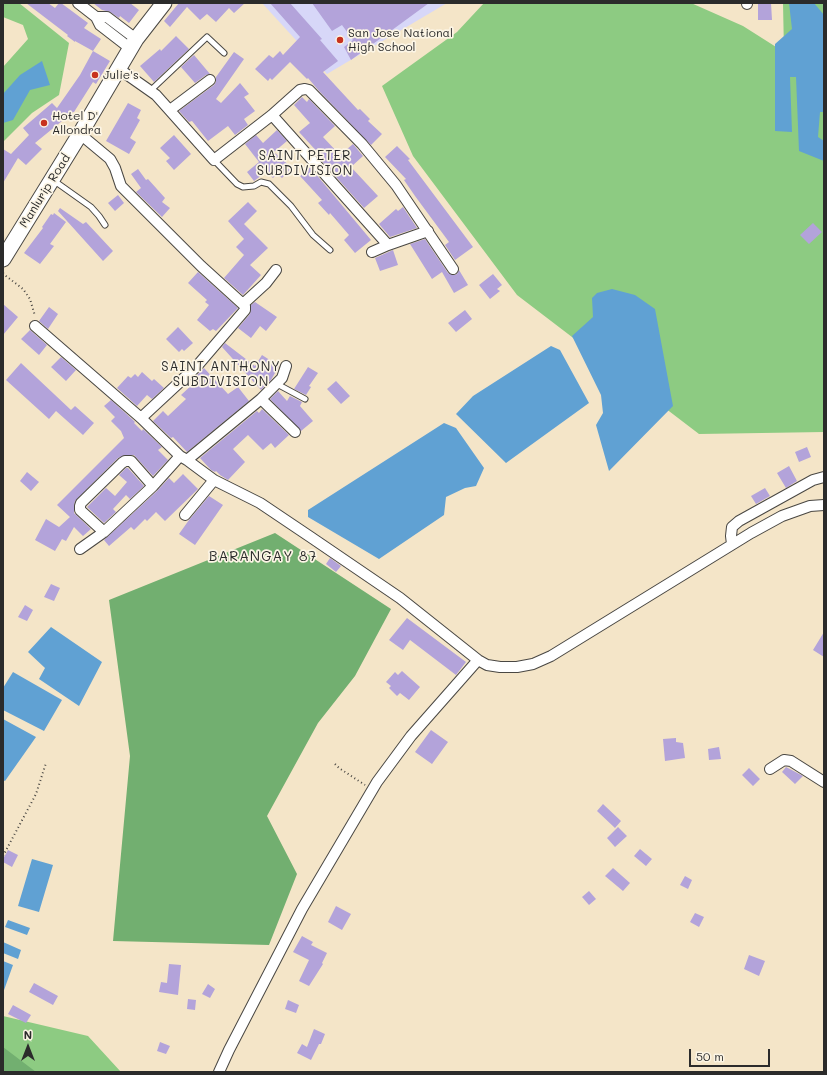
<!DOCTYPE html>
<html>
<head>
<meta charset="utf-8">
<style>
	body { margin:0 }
	#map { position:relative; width:827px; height:1075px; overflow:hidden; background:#f4e5c8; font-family:Mali,sans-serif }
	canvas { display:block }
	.frame { position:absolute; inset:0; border:4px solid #2b2b2b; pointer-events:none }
	.north { position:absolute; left:8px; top:1027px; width:40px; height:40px; -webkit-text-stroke:3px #fcf5e5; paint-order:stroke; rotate:0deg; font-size:11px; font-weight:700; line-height:16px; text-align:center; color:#2b2b2b }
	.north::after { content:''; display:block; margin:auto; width:14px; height:18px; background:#2b2b2b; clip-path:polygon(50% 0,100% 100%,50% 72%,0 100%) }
	.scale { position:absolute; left:689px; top:1049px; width:81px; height:18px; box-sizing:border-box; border:2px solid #2b2b2b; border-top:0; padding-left:5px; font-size:12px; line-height:14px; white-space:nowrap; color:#2b2b2b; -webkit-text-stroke:3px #fcf5e5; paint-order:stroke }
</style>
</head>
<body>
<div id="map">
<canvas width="827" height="1075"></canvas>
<div class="frame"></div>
<div class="north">N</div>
<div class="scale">50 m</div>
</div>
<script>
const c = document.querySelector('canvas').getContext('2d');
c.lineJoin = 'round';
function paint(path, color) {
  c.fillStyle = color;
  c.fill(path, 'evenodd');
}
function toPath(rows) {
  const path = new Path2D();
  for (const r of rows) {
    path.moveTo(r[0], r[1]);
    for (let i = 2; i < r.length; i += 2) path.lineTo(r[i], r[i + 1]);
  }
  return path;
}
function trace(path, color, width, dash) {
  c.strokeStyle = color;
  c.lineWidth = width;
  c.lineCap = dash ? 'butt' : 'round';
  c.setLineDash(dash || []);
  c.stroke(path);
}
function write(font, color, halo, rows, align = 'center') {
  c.font = font + ' Mali,sans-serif';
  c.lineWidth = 3.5;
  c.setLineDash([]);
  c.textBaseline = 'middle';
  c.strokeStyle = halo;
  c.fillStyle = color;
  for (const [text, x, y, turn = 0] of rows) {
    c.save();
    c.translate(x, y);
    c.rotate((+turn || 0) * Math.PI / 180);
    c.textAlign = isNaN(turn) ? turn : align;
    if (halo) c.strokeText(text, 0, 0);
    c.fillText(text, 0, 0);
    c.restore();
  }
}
paint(toPath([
	[262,3,447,3,327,74]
]), '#d7d7f8');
paint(toPath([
	[3,3,19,3,69,43,59,95,32,113,3,142,3,67,28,39,23,25,3,17],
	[484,3,691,3,743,26,784,52,783,3,824,3,824,432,699,434,517,295,413,156,382,86,457,32],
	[3,1016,88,1036,121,1072,3,1072]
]), '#8dcb82');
paint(toPath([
	[275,533,391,609,355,676,318,723,267,816,297,874,269,945,113,941,130,756,109,600],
	[3,1047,36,1072,3,1072]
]), '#72af70');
paint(toPath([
	[789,3,814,3,824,15,824,112,820,112,818,137,824,141,824,161,799,151,796,77,790,77,792,132,775,131,775,44,792,29],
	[42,61,50,85,30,90,13,120,3,123,3,94,20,75],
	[612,289,635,295,655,309,673,406,609,471,596,425,603,413,601,395,572,336,593,317,592,298,597,293],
	[551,346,560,350,589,403,506,463,456,414,473,396],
	[444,423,456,428,484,468,476,486,465,488,446,497,444,515,379,559,308,517,308,510],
	[51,627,102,662,79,706,39,679,45,668,28,652],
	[13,672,62,700,44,731,3,710,3,688],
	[3,719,36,737,5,781,3,780],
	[32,859,53,865,39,912,18,906],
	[8,920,30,928,27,935,5,927],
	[3,942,21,950,18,959,3,953],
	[3,961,13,965,3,993]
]), '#60a1d3');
paint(toPath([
	[26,3,48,3,55,8,59,3,61,3,88,23,84,28,101,39,93,51,75,41,75,42,67,36,68,35],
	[93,3,130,3,139,10,129,23,120,16,119,18,110,12,102,10],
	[179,3,245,3,234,13,229,8,216,22,207,14,200,20,187,7,170,27,164,21],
	[270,3,290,3,322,39,320,40,338,61,323,72,358,110,360,109,370,119,368,121,382,134,371,145,319,91,308,78,307,79,290,62,272,80,270,78,268,81,255,69,269,55,273,58,280,51,283,55,300,37],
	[312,3,429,3,351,60,344,47,353,40,342,25,332,31],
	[758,3,771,3,772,20,758,20],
	[176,36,189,49,154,82,140,66,160,49,161,51],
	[93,51,110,61,96,84,93,82,74,112,73,112,35,143,42,149,26,165,18,158,3,183,3,149,11,154,29,135,23,128,52,103,57,108,80,75],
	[234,52,244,59,216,99,221,103,240,83,249,94,244,97,255,111,244,119,248,125,235,135,228,126,208,141,192,121,189,122,179,111,214,85,216,82,216,77],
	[194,55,210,74,206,75,195,83,181,67],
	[302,97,307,102,309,99,335,126,323,137,340,155,353,144,363,156,351,167,378,196,364,208,319,158,321,156,299,132,310,123,294,105],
	[128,103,141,110,137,118,140,120,130,138,136,142,129,154,106,141],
	[277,130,287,141,274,152,292,168,282,178,277,174,273,178,266,172,254,181,247,172,259,162,245,144,256,135,263,143],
	[174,135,191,154,174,170,166,161,170,158,160,148],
	[397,146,410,159,408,160,473,247,455,260,445,245,449,242,415,196,404,180,406,179,385,157],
	[310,167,371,240,355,253,344,240,349,235,330,213,329,215,318,203,322,200,300,176],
	[138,169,146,180,148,179,165,198,162,202,170,208,162,217,136,192,141,188,131,174],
	[118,195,124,203,115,211,108,203],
	[248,202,257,211,244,224,268,248,250,265,261,275,243,295,224,278,244,255,236,247,244,239,228,221],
	[403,207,417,228,390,237,379,224,396,209,398,211],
	[60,208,83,224,86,222,113,251,103,261,58,211],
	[54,213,66,222,50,244,54,246,40,264,24,253,43,228,42,227,51,214,53,215],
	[813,223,822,232,809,244,800,235],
	[425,239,448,273,454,275,457,274,459,270,468,285,454,293,442,272,432,279,410,244],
	[393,250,398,265,380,271,375,258],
	[198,272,238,308,216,331,213,329,210,331,197,320,209,305,205,302,207,300,188,283],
	[493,274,502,285,497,289,500,291,490,299,479,285],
	[255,302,277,317,266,331,260,326,251,338,238,328,250,314,251,305],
	[3,304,18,317,3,335],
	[49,307,58,314,48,329,39,321],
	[465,310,472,319,456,332,448,323],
	[178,327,193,343,184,351,182,349,179,352,166,339],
	[30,330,47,345,39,355,21,339],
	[225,343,255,366,262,355,279,366,271,380,261,390,222,347],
	[61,357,76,370,66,381,51,367],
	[21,363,71,410,75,406,94,423,83,435,56,411,49,419,6,380],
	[308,367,318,373,309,386,311,387,306,395,294,389],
	[204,368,228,394,238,387,249,401,187,452,173,437,171,438,153,421,163,411,168,416,186,399,181,395,194,383,192,380],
	[142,372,152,381,154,379,164,388,152,399,147,395,137,406,117,388,128,376,131,378,135,374,138,377],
	[336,381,350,396,341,404,327,389],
	[278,391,287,401,290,396,302,402,300,406,313,421,301,431,270,399],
	[111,400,132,419,135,422,134,423,142,431,143,429,162,447,158,450,168,460,153,476,134,455,125,455,118,458,75,501,74,506,74,513,91,529,83,536,74,527,66,541,62,539,55,551,35,540,46,519,59,527,70,517,57,505,124,438,121,431,111,421,115,417,104,406],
	[262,409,289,435,275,448,271,443,263,450,248,435,233,449,245,462,228,480,220,475,216,471,215,472,211,470,200,458,257,411,259,413],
	[807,447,811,457,799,462,795,452],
	[789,466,797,481,786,488,777,473],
	[126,468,128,468,144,486,130,499,126,495,113,509,116,512,104,523,87,507,106,488,115,496,127,482,119,475],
	[27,472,39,482,31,491,20,481],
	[183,474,198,489,165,521,156,512,147,521,145,519,134,530,131,527,109,546,104,540,157,491,169,478,174,483],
	[765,488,770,496,756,504,751,496],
	[209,496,223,505,195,545,179,534,189,520],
	[330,558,341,566,336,572,326,564],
	[51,584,60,588,54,601,44,597],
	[25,605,33,610,27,621,18,617],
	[407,618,466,662,456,675,410,640,403,650,389,640],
	[824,632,824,657,813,650],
	[402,671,420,687,409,700,400,693,397,696,389,688,391,686,386,682,395,672,398,675],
	[431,730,448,742,432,764,415,752],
	[676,738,676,742,683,743,685,758,665,761,663,739],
	[719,747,721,759,709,760,708,749],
	[786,767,803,776,795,784,782,772],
	[749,768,760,779,753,786,742,775],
	[603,804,621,821,615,828,597,811],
	[618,827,627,836,615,847,607,838],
	[640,849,652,859,646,866,634,856],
	[8,850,18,855,12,867,3,862,3,859],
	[613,868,630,883,623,891,605,876],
	[685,876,692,880,688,889,680,885],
	[589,891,596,899,589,905,582,897],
	[336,906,351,914,342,930,328,922],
	[695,913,704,917,699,927,690,922],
	[302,936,313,942,311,945,327,953,322,963,323,964,309,986,299,981,309,960,293,952],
	[749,955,765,961,759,976,744,969],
	[169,964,181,965,178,995,159,992,161,982,167,983],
	[34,983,58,996,53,1005,29,992],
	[208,984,215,989,210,998,202,994],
	[188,999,196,1000,195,1010,187,1009],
	[288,1000,299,1005,296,1013,285,1009],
	[13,1005,31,1015,26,1023,8,1014],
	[314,1029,325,1034,321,1044,319,1044,311,1060,297,1053,302,1044,307,1047],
	[160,1042,170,1046,166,1054,157,1051]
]), '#b3a3da');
const service = toPath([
	[150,91,207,37,224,53],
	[214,160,237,184,243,187,254,186,261,182,269,184,291,206,313,235,330,250],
	[53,180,91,207,99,216,105,225],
	[277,384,305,399]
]);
const minor = toPath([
	[78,3,96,17,100,25,131,49],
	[747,4,747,3],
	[96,17,107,17,136,39],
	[119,69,156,95,214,160,272,115,300,90,305,89,309,90,362,144,396,185,453,269],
	[170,110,210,80],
	[272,115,388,245,428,231],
	[80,134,110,159,115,168,121,186,201,266,245,306,245,310,197,366,141,418],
	[372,252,388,245],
	[243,304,266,283,276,270],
	[35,326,141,418,180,456,187,460,214,480,260,503,312,538,400,598,478,660,487,665,500,667,517,667,533,664,551,656,751,533,782,516,810,506,824,505],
	[261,399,282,378,286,366],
	[187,460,261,399,295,432],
	[185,515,214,480],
	[104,532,80,510,80,506,81,503,122,463,125,461,131,461,153,486],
	[732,544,731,536,732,527,739,521,813,480,824,477],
	[80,549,104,532,153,486,180,456],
	[770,769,784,760,791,761,824,782],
	[219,1072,229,1050,302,909,377,782,411,736,478,660]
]);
const secondary = toPath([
	[3,259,80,134,136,39,164,3]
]);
trace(service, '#494743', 7);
trace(minor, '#494743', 12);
trace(secondary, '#494743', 17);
trace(toPath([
	[3,273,6,276,23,289,30,299,35,316],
	[335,764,339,768,365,785],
	[3,856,36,794,46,763]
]), '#494743', 2, [1, 3]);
trace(service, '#fff', 5);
trace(minor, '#fff', 10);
trace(secondary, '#fff', 15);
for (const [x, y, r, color] of [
	[340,40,4,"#c8321e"],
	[95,75,4,"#c8321e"],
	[44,123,4,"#c8321e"]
]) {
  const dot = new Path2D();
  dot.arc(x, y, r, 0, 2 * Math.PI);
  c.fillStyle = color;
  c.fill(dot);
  trace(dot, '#fcf5e5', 1.5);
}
write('12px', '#2b2b2b', '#fcf5e5', [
	["San Jose National",348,33],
	["High School",348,47],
	["Julie's",103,75],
	["Hotel D'",52,116],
	["Allondra",52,130]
], 'left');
write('12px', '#2b2b2b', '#fcf5e5', [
	["Manlurip Road",45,191,-58]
]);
c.letterSpacing = '1px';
write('13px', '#2b2b2b', '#fcf5e5', [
	["SAINT PETER",305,156],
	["SUBDIVISION",305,171],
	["SAINT ANTHONY",221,367],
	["SUBDIVISION",221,382]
]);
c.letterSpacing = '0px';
c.letterSpacing = '1px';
write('14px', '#2b2b2b', '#fcf5e5', [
	["BARANGAY 87",263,557]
]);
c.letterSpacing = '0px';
</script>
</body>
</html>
